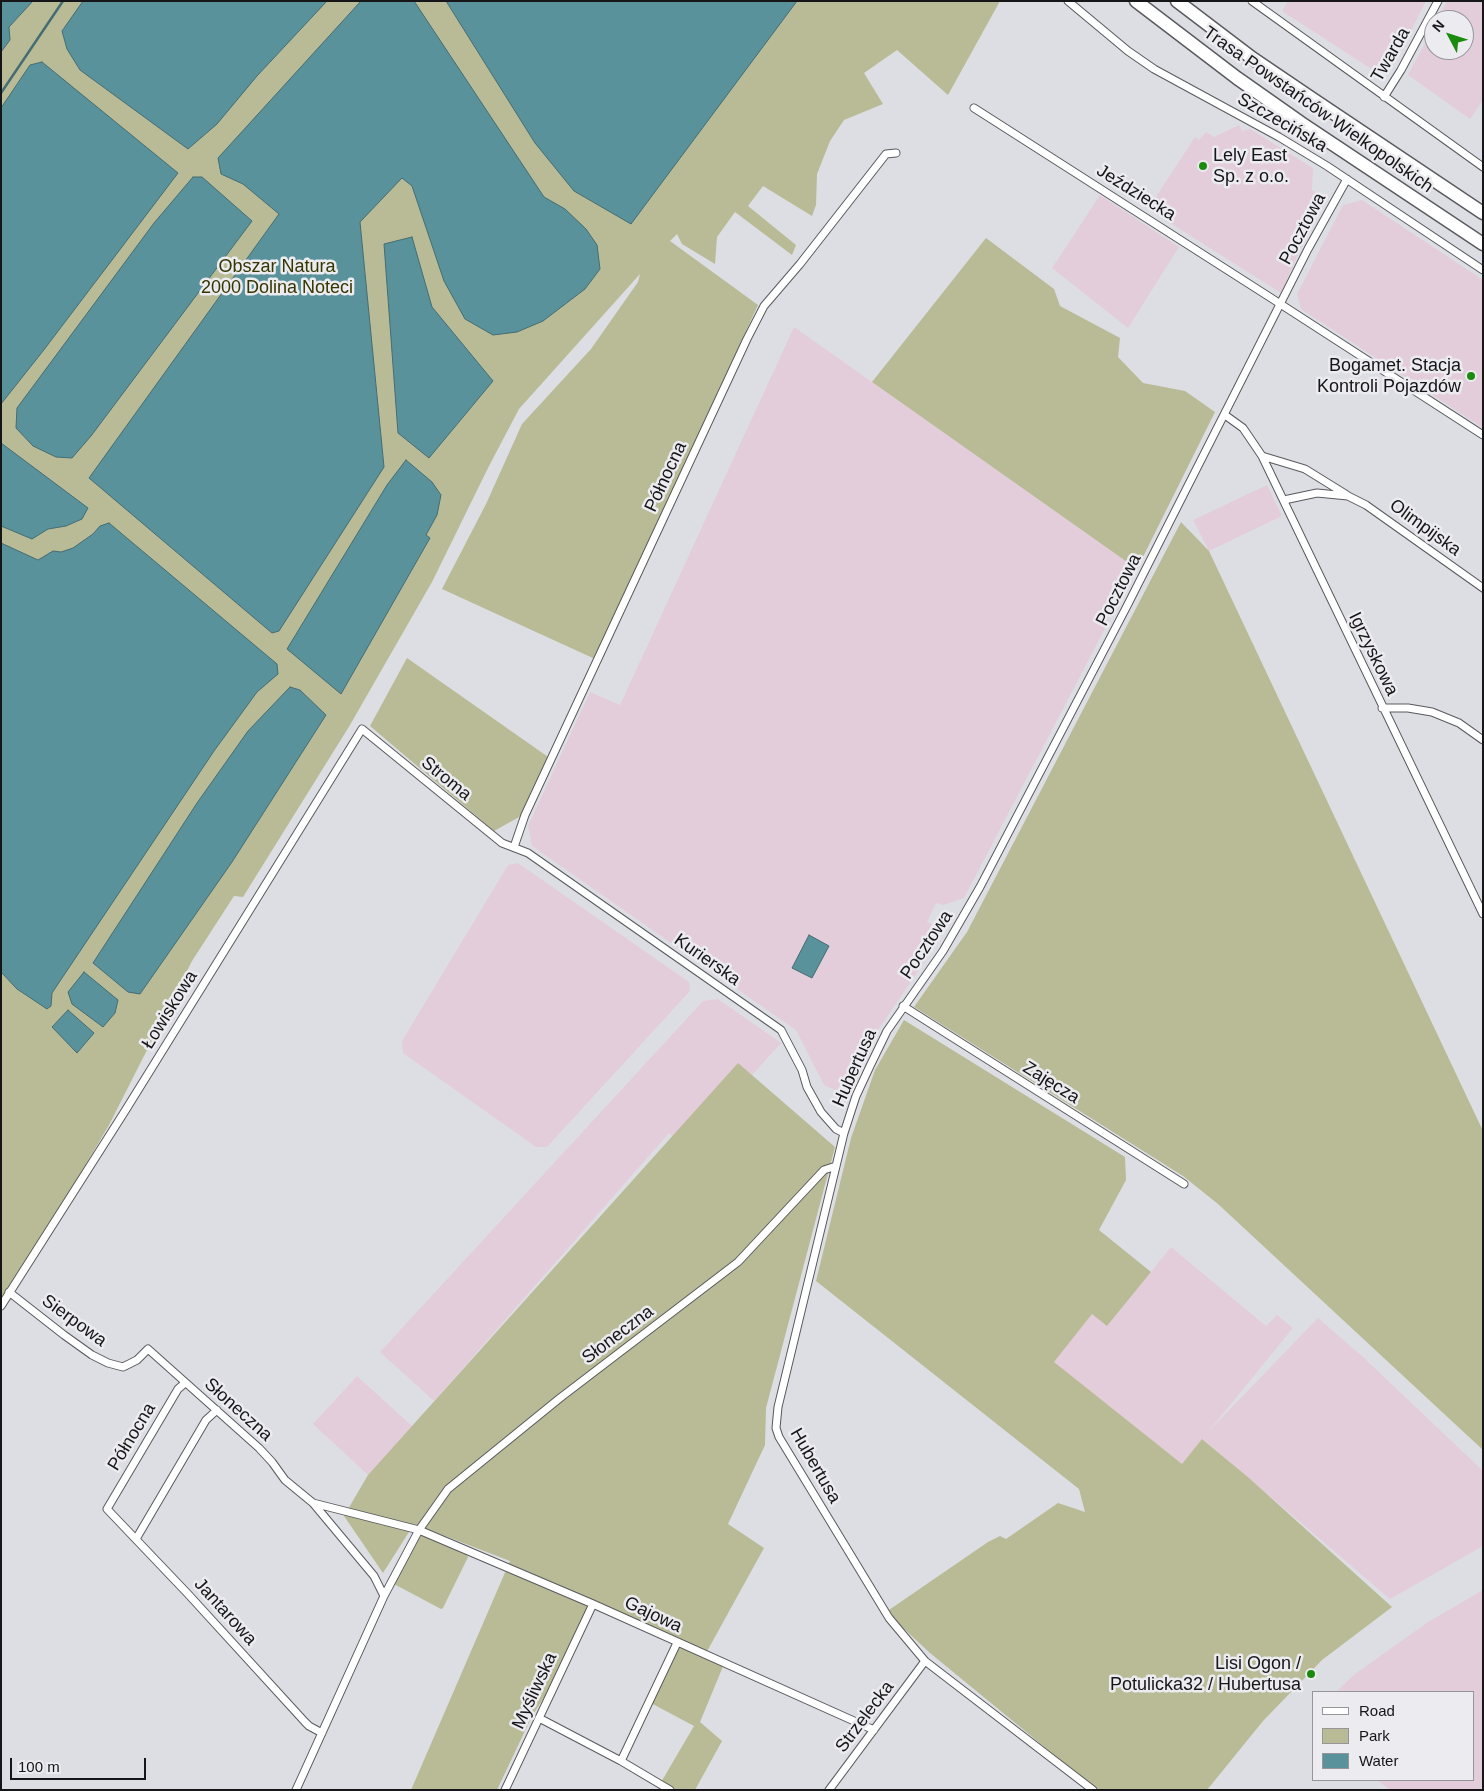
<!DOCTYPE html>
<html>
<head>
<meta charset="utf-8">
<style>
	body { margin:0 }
	#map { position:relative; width:1484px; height:1791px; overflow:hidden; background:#dddee3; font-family:Arial,sans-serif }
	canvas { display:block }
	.frame { position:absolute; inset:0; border:2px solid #161618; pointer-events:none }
	.legend { position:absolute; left:1312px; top:1691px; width:162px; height:90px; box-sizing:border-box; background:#ebebf0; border:1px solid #96969a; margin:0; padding:6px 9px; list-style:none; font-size:15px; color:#161618 }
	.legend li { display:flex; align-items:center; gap:10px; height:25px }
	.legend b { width:25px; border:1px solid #96969a }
	.north { position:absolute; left:1424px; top:10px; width:50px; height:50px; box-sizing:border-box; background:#ebebf0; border:1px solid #96969a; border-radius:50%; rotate:310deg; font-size:14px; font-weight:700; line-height:20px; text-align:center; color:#161618 }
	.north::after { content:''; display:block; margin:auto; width:18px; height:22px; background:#1a8b0e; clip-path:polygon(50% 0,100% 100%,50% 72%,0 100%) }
	.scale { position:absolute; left:10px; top:1758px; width:136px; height:22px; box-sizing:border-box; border:2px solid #161618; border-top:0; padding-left:6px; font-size:15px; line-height:18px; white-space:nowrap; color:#161618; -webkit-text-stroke:4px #ebebf0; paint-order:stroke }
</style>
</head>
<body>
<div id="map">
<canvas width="1484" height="1791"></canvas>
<div class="frame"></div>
<ul class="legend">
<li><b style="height:6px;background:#fff"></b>Road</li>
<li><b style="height:14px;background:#b8bb95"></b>Park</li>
<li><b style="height:14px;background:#59929b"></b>Water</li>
</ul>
<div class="north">N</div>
<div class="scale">100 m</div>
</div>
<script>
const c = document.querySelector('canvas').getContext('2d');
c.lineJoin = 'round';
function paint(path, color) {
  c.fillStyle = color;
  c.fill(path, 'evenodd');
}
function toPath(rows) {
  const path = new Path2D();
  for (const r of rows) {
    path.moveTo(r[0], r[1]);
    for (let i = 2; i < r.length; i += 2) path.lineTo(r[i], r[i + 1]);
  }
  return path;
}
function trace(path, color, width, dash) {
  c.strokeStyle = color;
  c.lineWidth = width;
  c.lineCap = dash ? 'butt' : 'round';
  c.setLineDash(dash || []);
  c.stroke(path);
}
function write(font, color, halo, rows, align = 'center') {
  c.font = font + ' Arial,sans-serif';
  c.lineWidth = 5;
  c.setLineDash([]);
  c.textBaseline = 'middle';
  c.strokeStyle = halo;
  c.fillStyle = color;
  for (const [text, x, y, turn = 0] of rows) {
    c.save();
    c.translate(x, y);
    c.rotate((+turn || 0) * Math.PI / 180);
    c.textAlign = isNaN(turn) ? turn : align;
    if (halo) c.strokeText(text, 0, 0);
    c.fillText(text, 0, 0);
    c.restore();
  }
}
paint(toPath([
	[1288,1,1426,1,1393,66,1379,74,1282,11],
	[1447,1,1483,1,1483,100,1470,119,1408,75,1434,26,1434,50,1464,50,1464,20,1437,20],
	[1239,125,1242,131,1250,129,1313,168,1312,190,1322,196,1315,216,1281,293,1148,209,1195,137,1199,140,1206,132,1214,137],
	[1100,195,1179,247,1128,328,1052,268],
	[1362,200,1483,280,1483,428,1301,309,1297,294,1343,205],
	[794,327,1137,569,1130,581,1121,586,1118,585,1104,610,1107,611,1109,621,964,898,943,905,936,903,927,922,933,925,938,942,878,1030,848,1096,824,1085,796,1030,532,846,528,826,590,692,620,705],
	[1267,485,1282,516,1209,551,1193,520],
	[518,863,689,982,690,991,547,1147,536,1147,403,1053,402,1041,508,865],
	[718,999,781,1043,686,1148,669,1133,434,1401,380,1352,703,1001],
	[1171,1247,1266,1326,1277,1315,1293,1328,1208,1432,1318,1318,1363,1357,1483,1471,1483,1546,1390,1599,1203,1439,1182,1464,1053,1362,1092,1314,1108,1325],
	[357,1376,412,1426,368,1475,313,1424],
	[1483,1590,1483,1790,1390,1790,1377,1780,1473,1780,1473,1692,1336,1692,1355,1674,1428,1622]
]), '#e4cdda');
paint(toPath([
	[1,1,1000,1,948,95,897,50,864,73,883,104,844,120,830,141,817,174,816,205,812,216,763,186,748,206,796,245,792,255,735,212,717,237,715,264,682,244,677,234,670,241,758,305,595,659,442,589,486,504,522,424,591,349,638,282,640,274,519,409,489,466,432,582,350,725,243,897,234,896,192,961,157,1029,159,1031,147,1050,109,1125,1,1308],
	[986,238,1054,289,1060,306,1120,338,1118,357,1143,383,1185,391,1215,412,1137,569,872,382],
	[1181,522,1209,551,1483,1131,1483,1450,1218,1204,1183,1176,914,1007,967,932],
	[407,658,551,759,521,816,494,831,370,726],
	[904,1020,1125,1157,1126,1180,1099,1230,1151,1272,1107,1326,1092,1314,1054,1362,1182,1464,1202,1439,1249,1478,1392,1607,1322,1660,1263,1721,1207,1790,1097,1790,930,1653,886,1612,988,1542,1000,1536,1006,1539,1058,1503,1085,1512,1079,1489,816,1281,851,1138,875,1070],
	[738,1063,835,1147,766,1408,765,1445,728,1524,764,1548,705,1655,724,1664,700,1722,722,1741,695,1790,671,1790,660,1784,694,1726,649,1702,677,1643,592,1601,564,1666,532,1716,497,1790,411,1790,510,1561,414,1524,383,1573,344,1516,368,1475],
	[419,1536,423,1536,466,1554,468,1557,443,1608,441,1609,394,1584]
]), '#b8bb95');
const water = toPath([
	[1,1,33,1,9,27,10,40,1,52,1,1],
	[83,1,327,1,257,76,217,124,188,149,80,70,67,49,62,31,83,1],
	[361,1,414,1,544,197,565,209,586,229,597,245,600,269,585,289,543,321,517,332,493,335,465,319,444,281,412,186,402,178,360,222,384,467,279,631,272,633,89,478,279,214,243,184,221,174,218,158,361,1],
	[446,1,797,1,631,224,574,191,535,143,446,1],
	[42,62,178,173,43,351,1,404,1,108,30,65,42,62],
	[193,177,202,177,252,221,91,436,72,458,56,457,33,446,16,428,17,408,154,223,193,177],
	[412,237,432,307,493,381,429,458,398,433,384,244,412,237],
	[1,443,88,508,82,519,66,526,48,529,32,539,1,526,1,443],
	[406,460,432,482,441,495,437,515,426,535,430,538,341,694,287,649,387,485,406,460],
	[109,523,277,664,278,674,257,692,214,751,52,993,51,1006,47,1009,17,989,1,972,1,543,38,560,53,551,61,552,73,548,93,534,100,526,109,523],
	[290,687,300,690,326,715,232,862,140,994,128,992,93,963,197,803,248,731,290,687],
	[809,935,829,946,812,978,792,968,809,935],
	[84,972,118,1000,115,1013,103,1027,72,1004,68,992,84,972],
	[68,1010,94,1033,77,1053,52,1027,68,1010]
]);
paint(water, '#59929b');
trace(water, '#456d74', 1);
trace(toPath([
	[1,93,63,1]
]), '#456d74', 2.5);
const minor = toPath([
	[1068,1,1128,51,1154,69,1279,137,1327,166,1483,270],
	[1252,1,1483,167],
	[1384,97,1401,70,1438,1],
	[974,108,1268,296,1483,435],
	[1225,415,1243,428,1262,456,1483,914],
	[1262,456,1305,469,1347,495],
	[1284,500,1317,493,1348,496,1366,505,1483,588],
	[1382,708,1408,708,1432,712,1459,723,1483,740],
	[514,847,525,815,747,339,764,306,800,264,886,154,896,153],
	[903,1006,1184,1184],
	[9,1292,64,1335,92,1355,108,1363,123,1367,137,1360,148,1349,259,1448,272,1462,285,1480,313,1503,419,1530,593,1604,874,1730],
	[1,1306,125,1111,362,729,502,843,528,853,781,1030,802,1070,807,1087,821,1112,836,1129,844,1133],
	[185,1383,178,1389,107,1509,188,1594,305,1722,309,1726,322,1733],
	[313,1503,374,1576,384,1596],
	[136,1539,206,1420,217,1410],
	[539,1718,621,1761,670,1790],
	[621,1761,677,1643],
	[296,1790,384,1596,419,1530,448,1489,560,1398,738,1262,824,1170,836,1166],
	[505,1790,593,1604],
	[829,1790,925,1661],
	[1093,1790,925,1661,889,1618,779,1437,776,1428,778,1407,844,1133,856,1096,870,1066,887,1031,943,951,980,887,1127,606,1308,249,1347,179]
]);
const motorway = toPath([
	[1136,1,1237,78,1301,123,1483,244],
	[1177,1,1252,58,1314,100,1483,213]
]);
trace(minor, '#595a5e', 9);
trace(motorway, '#595a5e', 15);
trace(minor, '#fff', 7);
trace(motorway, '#fff', 12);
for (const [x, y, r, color] of [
	[1203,166,5,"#1a8b0e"],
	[1471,376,5,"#1a8b0e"],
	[1311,1674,5,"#1a8b0e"]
]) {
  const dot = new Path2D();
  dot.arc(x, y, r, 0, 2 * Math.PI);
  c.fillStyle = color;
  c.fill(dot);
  trace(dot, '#ebebf0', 2);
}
write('18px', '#161618', '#ebebf0', [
	["Twarda",1391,55,-60],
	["Trasa Powstańców Wielkopolskich",1318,110,35],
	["Szczecińska",1282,123,30],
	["Jeździecka",1136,193,32],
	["Pocztowa",1303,229,-62],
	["Północna",666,477,-65],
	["Olimpijska",1425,528,36],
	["Pocztowa",1119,590,-63],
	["Igrzyskowa",1373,654,64],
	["Stroma",446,779,39],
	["Pocztowa",927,945,-56],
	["Kurierska",707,960,35],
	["Łowiskowa",170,1010,-58],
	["Hubertusa",855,1068,-66],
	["Zajęcza",1051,1083,32],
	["Sierpowa",74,1321,36],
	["Słoneczna",618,1335,-37],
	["Słoneczna",238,1410,42],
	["Północna",132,1437,-59],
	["Hubertusa",815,1466,60],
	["Jantarowa",225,1612,48],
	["Gajowa",653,1615,25],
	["Myśliwska",535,1691,-65],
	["Strzelecka",865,1717,-53]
]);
write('18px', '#161618', '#ebebf0', [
	["Lely East",1213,156,"left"],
	["Sp. z o.o.",1213,177,"left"],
	["Bogamet. Stacja",1461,366],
	["Kontroli Pojazdów",1461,387],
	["Lisi Ogon /",1301,1664],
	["Potulicka32 / Hubertusa",1301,1685]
], 'right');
write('18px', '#353600', '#ebebf0', [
	["Obszar Natura",277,267],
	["2000 Dolina Noteci",277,288]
]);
</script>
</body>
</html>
